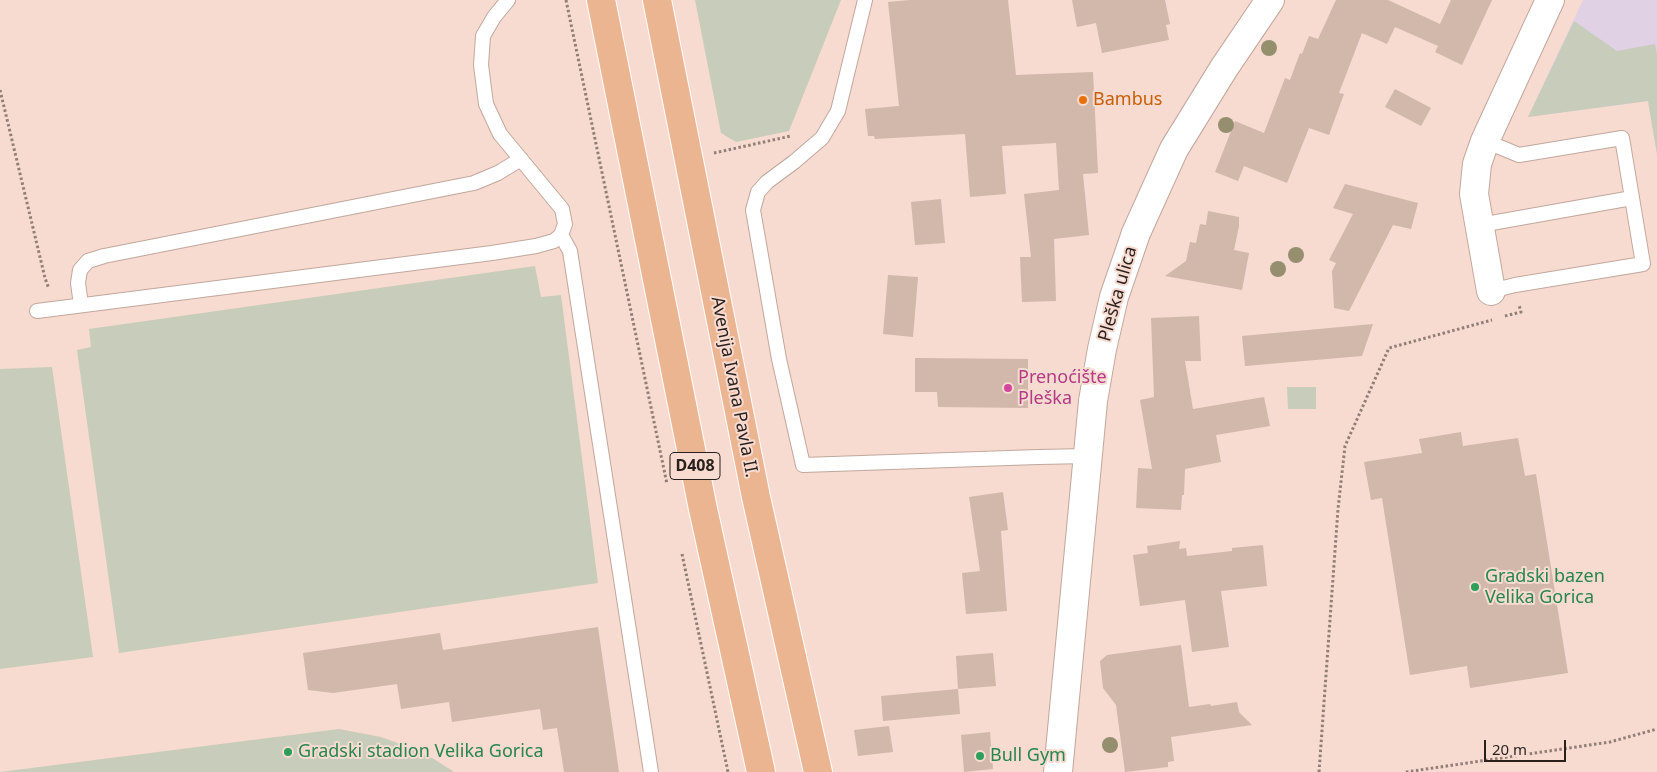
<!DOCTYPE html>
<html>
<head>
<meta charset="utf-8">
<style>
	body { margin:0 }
	#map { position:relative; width:1657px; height:772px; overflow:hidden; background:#f7dad0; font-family:"Noto Sans",sans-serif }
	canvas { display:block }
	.scale { position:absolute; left:1484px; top:740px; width:82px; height:22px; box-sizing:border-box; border:2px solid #291f1b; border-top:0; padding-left:6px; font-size:15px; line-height:18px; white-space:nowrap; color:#291f1b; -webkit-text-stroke:4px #f7dad0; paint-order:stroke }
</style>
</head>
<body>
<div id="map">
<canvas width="1657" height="772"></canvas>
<div class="scale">20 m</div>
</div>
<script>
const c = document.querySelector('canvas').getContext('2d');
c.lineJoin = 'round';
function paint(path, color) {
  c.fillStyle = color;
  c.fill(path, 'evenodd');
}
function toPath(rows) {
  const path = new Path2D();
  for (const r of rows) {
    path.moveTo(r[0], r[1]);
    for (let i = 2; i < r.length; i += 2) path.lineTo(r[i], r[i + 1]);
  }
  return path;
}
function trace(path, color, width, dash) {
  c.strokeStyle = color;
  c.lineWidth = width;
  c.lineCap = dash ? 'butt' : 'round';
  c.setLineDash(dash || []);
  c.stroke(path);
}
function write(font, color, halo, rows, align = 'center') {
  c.font = font + ' "Noto Sans",sans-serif';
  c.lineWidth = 4;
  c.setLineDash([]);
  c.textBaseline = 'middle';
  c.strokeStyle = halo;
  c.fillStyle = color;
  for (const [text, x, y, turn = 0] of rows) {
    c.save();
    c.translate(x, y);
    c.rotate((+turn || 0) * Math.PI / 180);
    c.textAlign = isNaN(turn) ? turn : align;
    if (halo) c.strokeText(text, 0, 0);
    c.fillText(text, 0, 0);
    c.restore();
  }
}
paint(toPath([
	[1583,0,1657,0,1657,154,1648,101,1528,117]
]), '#e1d1e4');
paint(toPath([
	[695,0,841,0,789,131,736,142,721,133],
	[1574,21,1617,51,1655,44,1657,54,1657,154,1648,101,1528,117],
	[535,266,541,297,561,295,598,583,119,653,77,350,91,347,89,329],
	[52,367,93,657,0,669,0,369],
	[1287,387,1316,387,1316,409,1288,409],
	[339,729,381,737,406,746,434,759,454,772,0,772]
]), '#c7cdba');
paint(toPath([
	[910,0,1008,0,1016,75,1093,72,1098,173,1083,174,1089,235,1054,239,1056,301,1022,302,1020,257,1031,257,1024,194,1059,190,1056,143,1002,146,1006,194,970,197,965,134,875,139,874,136,868,136,865,109,899,106,888,2],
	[1072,0,1165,0,1170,24,1166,25,1169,40,1102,53,1096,23,1077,27],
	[1336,0,1388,0,1440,24,1451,0,1492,0,1462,65,1435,52,1438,46,1395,27,1387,44,1362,33,1339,93,1344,94,1329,135,1309,128,1287,183,1244,166,1238,181,1215,172,1235,121,1264,133,1285,78,1290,80,1300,53,1302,54,1309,36,1318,39],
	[1395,89,1431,108,1421,126,1385,107],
	[1345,184,1418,203,1411,229,1393,225,1349,311,1334,308,1332,271,1336,263,1329,260,1353,214,1333,208],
	[941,199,945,243,915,245,911,202],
	[1208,211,1239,217,1239,226,1234,250,1249,253,1242,290,1165,276,1186,261,1190,242,1196,243,1200,224,1206,225],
	[888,275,918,277,913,337,883,334],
	[1199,316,1201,361,1185,361,1193,409,1264,397,1270,426,1216,435,1221,462,1185,469,1184,495,1182,495,1181,510,1136,508,1138,468,1152,469,1140,400,1154,397,1151,318],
	[1373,324,1362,356,1245,366,1242,336],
	[915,358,1028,359,1028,408,938,407,937,392,915,392],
	[1461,432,1463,446,1518,438,1525,476,1536,474,1568,673,1470,688,1467,666,1410,675,1382,498,1371,500,1364,462,1422,453,1419,439],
	[1003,492,1008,530,1001,531,1007,611,966,614,962,573,980,571,969,497],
	[1180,541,1179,549,1186,548,1187,556,1232,551,1232,548,1263,545,1267,586,1221,591,1229,647,1192,652,1185,600,1140,606,1133,555,1148,553,1147,546],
	[598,627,619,772,564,772,557,728,543,730,540,709,452,722,449,702,401,709,397,684,333,693,308,690,303,653,440,633,443,650],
	[1181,645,1189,707,1210,704,1211,706,1237,702,1239,712,1252,725,1171,737,1174,761,1168,762,1168,767,1125,772,1116,705,1103,688,1100,661,1107,655],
	[993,653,996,686,958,689,956,656],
	[958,689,960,714,883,721,881,696],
	[889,726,893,752,858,756,854,730],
	[990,732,993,769,964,772,961,735]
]), '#d2b7ab');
const service = toPath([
	[865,0,838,111,822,138,794,162,767,182,758,192,753,210,779,359,803,465,1038,457,1088,456],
	[1485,141,1519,155,1622,138,1643,264,1515,285,1491,291],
	[1480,225,1632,198],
	[561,235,570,251,651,772],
	[81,305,78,283,80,270,88,261,104,256,474,183,498,173,521,159],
	[37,311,492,253,536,246,554,241,561,235,565,224,562,209,500,134,486,104,481,65,483,36,494,17,508,0]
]);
const minor = toPath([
	[1491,291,1474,194,1477,164,1485,141,1550,0],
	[1058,772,1093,401,1102,349,1114,297,1136,233,1174,149,1224,68,1270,0]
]);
const primary = toPath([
	[601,0,703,509,761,772],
	[657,0,756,497,818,772]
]);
trace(service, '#c2a79d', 16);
trace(minor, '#c2a79d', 30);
trace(primary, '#fff', 30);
trace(toPath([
	[566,0,667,484],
	[0,90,45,278,49,289],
	[714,153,791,136],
	[1505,316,1521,312,1519,305],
	[682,554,728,772],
	[1319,772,1338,509,1345,446,1389,348,1492,320],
	[1406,772,1610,742,1657,729]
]), '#917e77', 3, [2.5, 2.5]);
trace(service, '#fff', 14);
trace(minor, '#fff', 28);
trace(primary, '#ecb592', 28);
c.fillStyle = '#958f6f';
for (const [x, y] of [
	[1269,48],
	[1226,125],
	[1296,255],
	[1278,269],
	[1110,745]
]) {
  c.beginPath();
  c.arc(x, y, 8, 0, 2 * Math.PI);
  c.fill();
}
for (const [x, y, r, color] of [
	[1083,100,5,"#e8710a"],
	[1008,388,5,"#d1479c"],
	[1475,587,5,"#2e9e5b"],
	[288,752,5,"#2e9e5b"],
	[980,756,5,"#2e9e5b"]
]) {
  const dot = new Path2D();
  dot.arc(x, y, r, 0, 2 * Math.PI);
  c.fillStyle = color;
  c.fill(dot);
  trace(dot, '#f7dad0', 2);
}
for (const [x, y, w] of [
	[695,466,50]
]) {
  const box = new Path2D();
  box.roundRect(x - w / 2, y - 13.5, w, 27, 4);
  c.fillStyle = '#f7dad0';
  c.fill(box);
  trace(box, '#291f1b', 1);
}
write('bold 16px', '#291f1b', null, [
	["D408",695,466]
]);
write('18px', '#c56008', '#f7dad0', [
	["Bambus",1093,100]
], 'left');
write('18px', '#291f1b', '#f7dad0', [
	["Pleška ulica",1118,294,-74],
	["Avenija Ivana Pavla II.",734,387,79]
]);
write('18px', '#b23c85', '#f7dad0', [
	["Prenoćište",1018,378],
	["Pleška",1018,399]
], 'left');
write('18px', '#27864d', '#f7dad0', [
	["Gradski bazen",1485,577],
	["Velika Gorica",1485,598],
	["Gradski stadion Velika Gorica",298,752],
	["Bull Gym",990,756]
], 'left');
</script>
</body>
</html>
